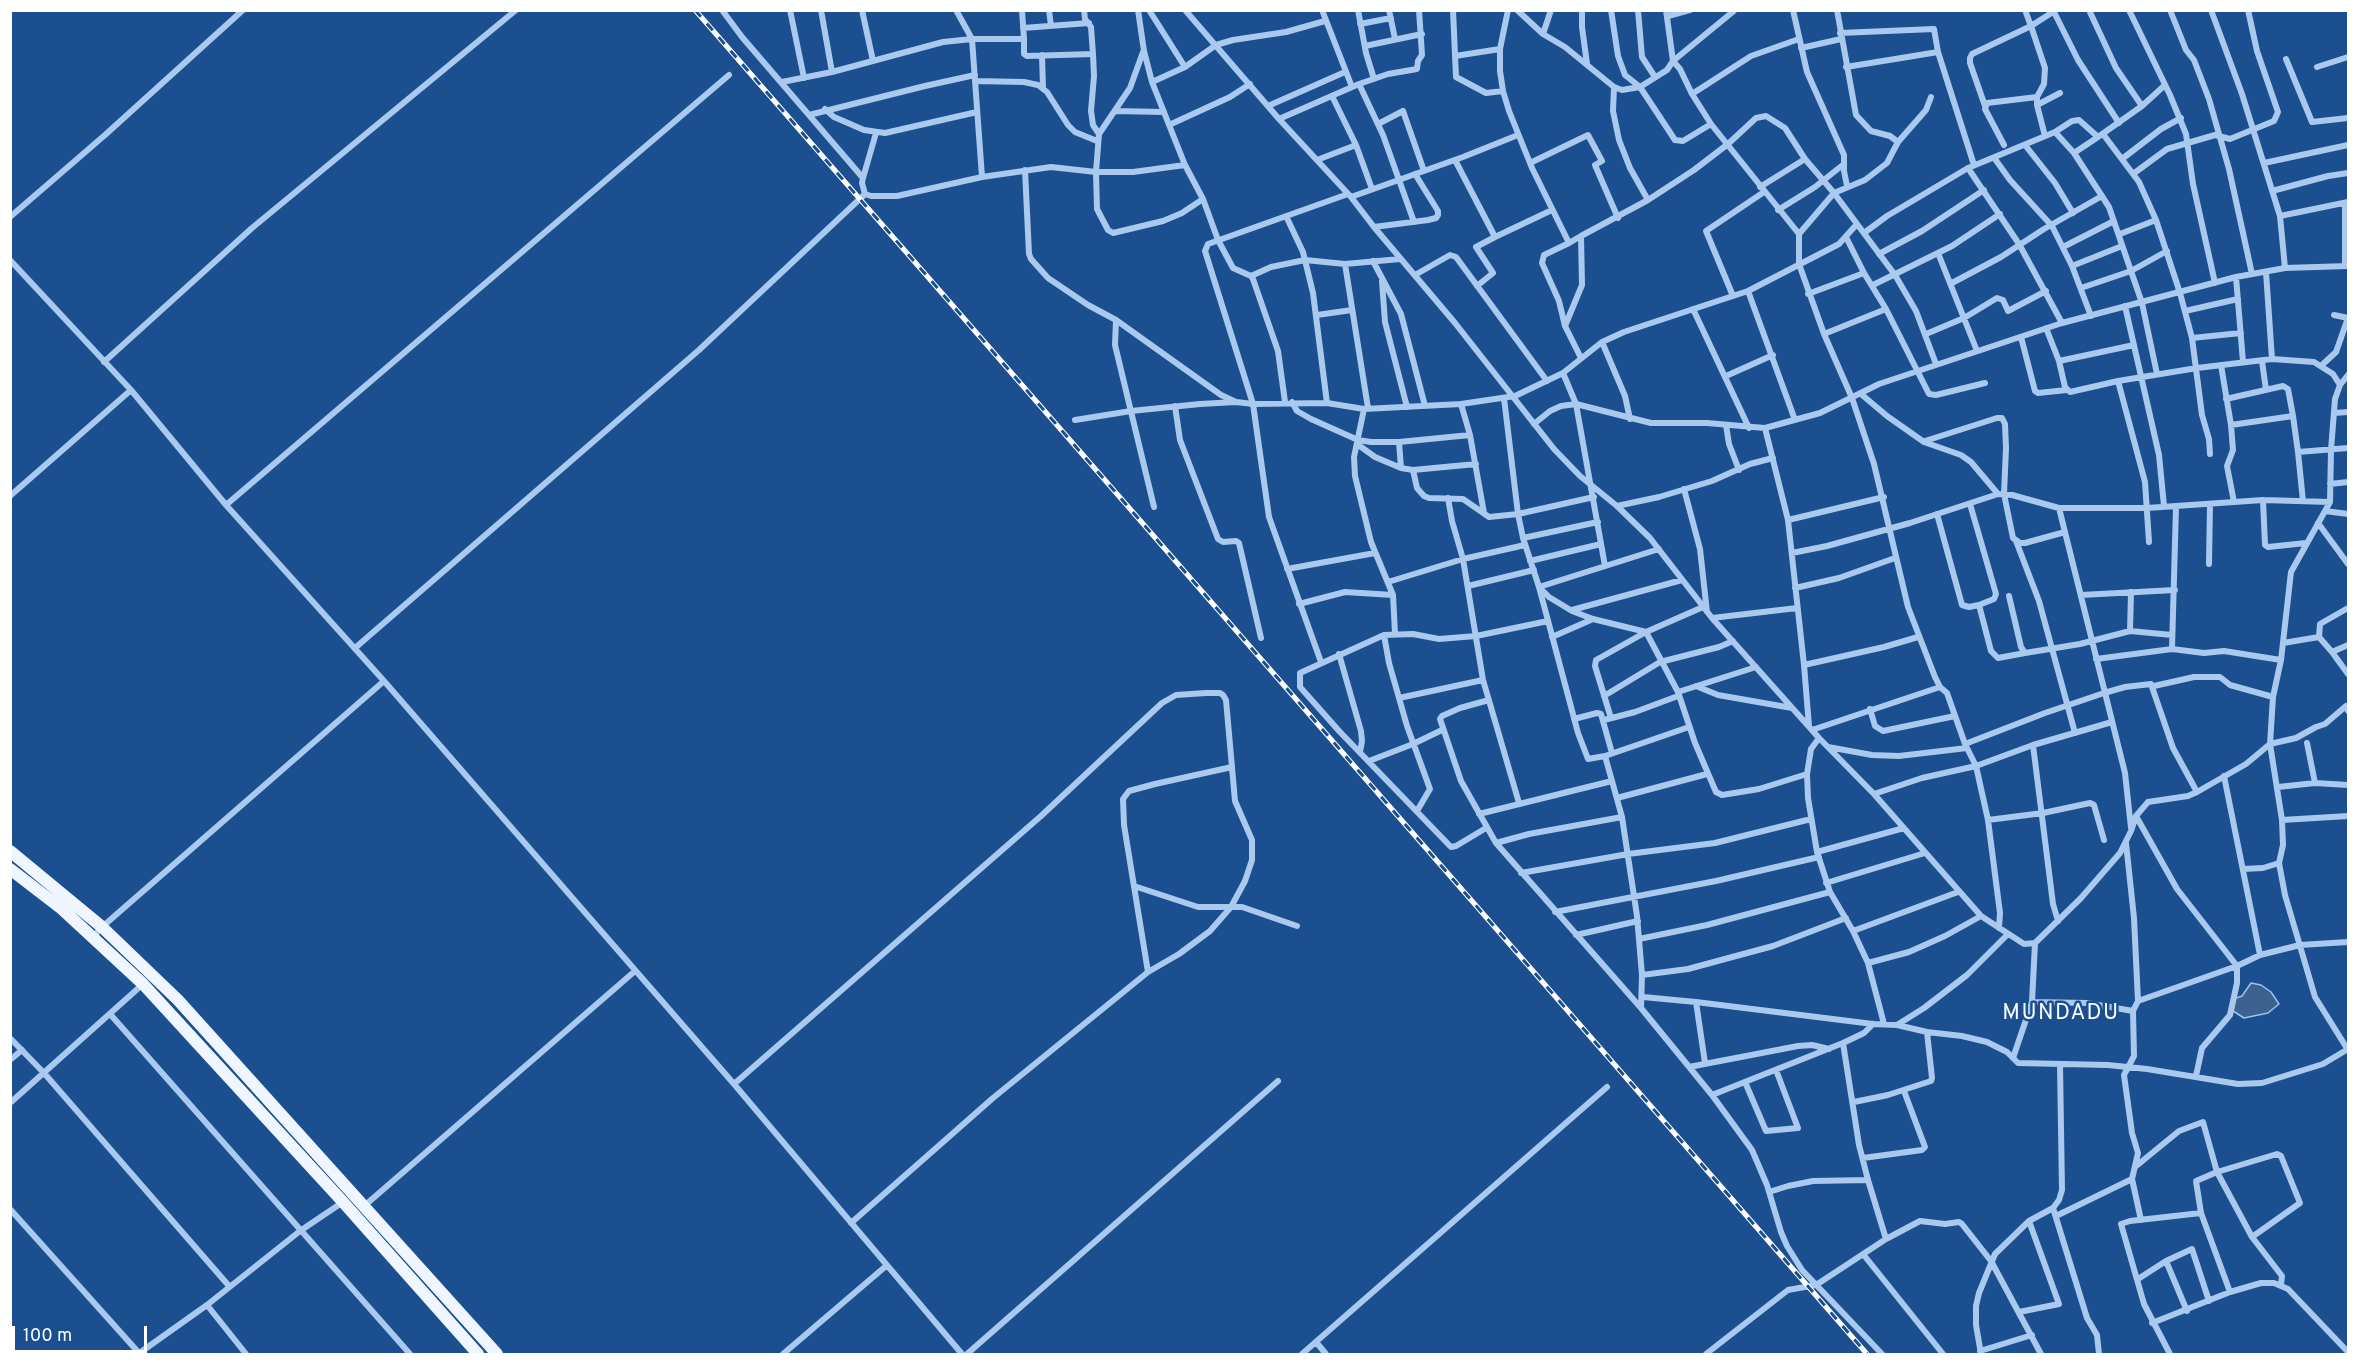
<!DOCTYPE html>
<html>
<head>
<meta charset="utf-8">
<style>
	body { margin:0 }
	#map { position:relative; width:2359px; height:1365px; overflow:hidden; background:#1b4f8f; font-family:Overpass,sans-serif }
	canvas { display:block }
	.frame { position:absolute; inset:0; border:12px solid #fff; pointer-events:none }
	.scale { position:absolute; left:12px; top:1326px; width:135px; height:27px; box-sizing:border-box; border:3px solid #fff; border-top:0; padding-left:8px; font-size:18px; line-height:21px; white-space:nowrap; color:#fff; -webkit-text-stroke:4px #1b4f8f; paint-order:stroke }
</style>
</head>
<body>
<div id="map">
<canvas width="2359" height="1365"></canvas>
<div class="frame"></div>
<div class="scale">100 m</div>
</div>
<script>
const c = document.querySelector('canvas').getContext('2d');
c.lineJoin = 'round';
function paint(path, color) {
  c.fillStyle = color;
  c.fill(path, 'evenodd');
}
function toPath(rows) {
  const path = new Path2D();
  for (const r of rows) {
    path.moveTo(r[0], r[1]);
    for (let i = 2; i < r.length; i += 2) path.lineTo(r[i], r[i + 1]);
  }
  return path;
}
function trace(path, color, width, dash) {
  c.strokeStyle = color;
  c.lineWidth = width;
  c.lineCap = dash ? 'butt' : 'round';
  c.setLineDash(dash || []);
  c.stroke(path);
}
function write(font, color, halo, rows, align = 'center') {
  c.font = font + ' Overpass,sans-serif';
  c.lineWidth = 5;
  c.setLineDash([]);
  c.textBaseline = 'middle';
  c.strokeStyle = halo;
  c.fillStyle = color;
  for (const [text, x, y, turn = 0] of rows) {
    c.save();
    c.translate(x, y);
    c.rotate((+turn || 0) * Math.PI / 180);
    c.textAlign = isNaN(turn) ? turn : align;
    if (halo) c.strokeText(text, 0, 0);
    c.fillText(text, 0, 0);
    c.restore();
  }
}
const water = toPath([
	[2251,983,2261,985,2271,992,2279,1004,2268,1013,2244,1018,2230,1009,2236,998,2242,996,2251,983]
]);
paint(water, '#3c6290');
trace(water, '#9cc4f0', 1.5);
trace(toPath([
	[722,10,742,37,863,178],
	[790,10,804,78],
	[821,10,832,72],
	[862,10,873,61],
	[956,10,972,39,982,177],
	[1049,10,1051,26],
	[1084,10,1085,19,1091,27,1093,54,1094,76,1091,111,1093,125,1099,134],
	[1138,10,1144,51,1152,82,1185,165,1203,199,1218,240,1233,268,1251,276,1253,279,1278,351,1285,402],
	[1149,10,1185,67],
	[1185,10,1279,119,1351,197,1374,227,1455,323,1554,449,1580,476,1617,506,1650,538,1712,618,1819,738,1874,794,1981,916,2024,944,2035,943,2081,898,2120,853,2131,831,2136,816,2148,802,2188,796,2197,792,2246,764,2270,744,2296,738,2316,727,2325,724,2346,706,2348,711],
	[1322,10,1352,87],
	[1358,10,1366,53,1374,79],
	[1389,10,1395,39],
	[1453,10,1456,77,1486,93,1503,91],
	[1508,10,1500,49,1500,71,1503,91,1509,111,1532,168,1569,243,1581,236],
	[1517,10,1543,34,1565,47,1614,87,1622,90,1640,87,1667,70,1673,61,1680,69,1692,94,1711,124,1799,234,1799,264,1824,334,1852,398,1874,464,1908,607,1935,677,1940,687,1947,693,1965,744,1976,766,1988,820,2000,913,1999,928],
	[1582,10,1582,27,1587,64],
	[1611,10,1618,56,1625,75,1640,87,1675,140,1683,141,1711,124],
	[1638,10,1642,57,1655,77],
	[1666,10,1673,61],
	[1793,10,1807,72,1844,155,1844,171,1847,186],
	[1837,10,1856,115,1871,131,1890,136,1898,142],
	[2089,10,2116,68,2142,106],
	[2129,10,2170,95,2186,134,2193,184,2215,283],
	[2170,10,2186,50,2194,60,2209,99,2229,169,2252,274],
	[2211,10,2242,94,2280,216,2285,268],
	[2054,12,2078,60,2119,123],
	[1668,16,1690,10],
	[1360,24,1391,18],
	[1023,28,1089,23],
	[1840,33,1934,29,1938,52,1974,165],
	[1543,34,1551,10],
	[1024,39,1024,54,1027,56,1093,54],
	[1365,46,1422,34],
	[1801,48,1841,39],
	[1143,52,1130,88,1099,134,1096,172,1097,209,1108,230,1113,233,1163,221,1182,213,1203,199],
	[1042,55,1043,88],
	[1455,56,1500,49],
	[2286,59,2312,122,2348,118],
	[1673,61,1735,10],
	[1846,67,1938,52],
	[2317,67,2348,57],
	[975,81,1024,82,1038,85,1047,92,1068,125,1075,132,1097,141],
	[782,82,832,72,943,42,972,39,1024,39,1022,10],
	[1152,82,1185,67,1216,45,1233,40,1286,32,1325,21],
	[1359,84,1383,135,1414,222],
	[1614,87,1613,111,1619,140,1630,168,1648,200],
	[1692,94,1751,56,1799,39],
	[1332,96,1356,145,1372,189],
	[2037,105,2060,93],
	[1268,106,1345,72],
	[1985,106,1970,63,1970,58,1972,54,2031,26,2025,10],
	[825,109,834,117,864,130,885,133,977,112],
	[1115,111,1164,112],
	[809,115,925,86,975,75],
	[1279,119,1359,84,1388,74,1417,69,1418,61,1422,55,1419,10],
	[1378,124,1403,111,1424,171],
	[1169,125,1230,97,1250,84],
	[2055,132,2074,153,2109,207,2142,303,2157,374],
	[2103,134,2139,182,2156,220,2180,293,2192,338,2202,415,2209,439,2210,454],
	[2045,136,2037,105,2037,97,2044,84,2045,68,2031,26,2056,10],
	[2004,145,1985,109,1987,103,2037,97],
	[2025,145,2055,183,2073,213],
	[2074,153,2098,137],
	[1995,159,2010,180,2052,226,2072,266,2091,316],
	[2122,159,2161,129,2181,118],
	[1317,160,1356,145],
	[1455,160,1495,237,1476,247,1493,273,1477,286],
	[1530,163,1588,135,1602,161,1595,165,1618,218],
	[2264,163,2348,145],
	[1968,168,2019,244,2062,323],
	[1025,170,1029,254,1031,259,1048,278,1088,305,1116,320,1221,395,1236,402,1253,404,1327,403,1364,409,1461,404,1515,396,1563,373,1602,342,1624,332,1748,291,1839,244,1857,224],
	[2133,174,2167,149,2215,135,2230,139,2274,121,2278,112,2257,51,2248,10],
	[1760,187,1805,159],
	[2272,191,2328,176,2348,173],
	[865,194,871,196,897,196,982,177,1051,167,1096,172,1133,172,1185,165],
	[865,194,862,183,863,178,876,133],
	[1351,197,1463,157,1518,135],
	[2345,203,2345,266],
	[1778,210,1815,187,1844,164],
	[1286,216,1303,252,1313,293,1327,403],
	[2280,216,2348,202],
	[10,217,105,135,243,10],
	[1374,227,1428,220,1436,218,1438,215,1438,211,1415,174],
	[1864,233,1887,216,1968,168,2055,132,2072,121,2079,120,2098,137,2142,106,2165,85],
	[1799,234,1834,193,1865,180,1887,163,1898,142,1926,110,1931,97],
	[2120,234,2156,220],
	[1495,237,1552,210],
	[1846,237,1864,273],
	[1569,243,1544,255,1542,263,1559,301,1565,326,1581,358],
	[2063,247,2114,221],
	[1938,253,1977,351],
	[1879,254,1922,231,1984,190],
	[10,260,131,390,226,505,384,681,734,1084,962,1354],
	[1373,261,1401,314,1425,406],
	[1345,264,1368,408],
	[2072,266,2122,246],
	[2266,272,2272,359],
	[1415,275,1450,255,1456,257,1547,381],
	[1251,276,1271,267,1305,260,1345,264,1400,259],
	[2236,277,2243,362],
	[1382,281,1385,322,1407,407],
	[1952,283,2001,257,2044,229,2102,196],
	[1873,285,1952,246,2000,214],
	[2081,288,2131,271,2167,251],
	[1748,291,1795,420],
	[1808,294,1864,273,1886,309,1929,394,1936,395,1985,383],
	[1733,296,1706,231,1764,192],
	[2125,306,2159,455,2164,506],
	[1693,309,1749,428],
	[2185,311,2238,299],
	[1317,315,1352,310],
	[2334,315,2348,318],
	[1116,320,1115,345,1154,507],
	[1565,326,1582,285,1581,236,1648,200,1694,170,1728,144,1756,118,1766,116,1785,128,1805,159,1834,193,1895,275,1916,311,1936,364],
	[2046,328,2059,361,2065,387,2070,392,2118,381,2197,368,2272,359,2314,362,2333,374,2340,385],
	[1824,334,1886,309],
	[1926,334,1964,318,1997,298,2003,300,2008,311,2046,291],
	[2021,337,2035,391,2038,393,2067,390],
	[2192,338,2241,333],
	[1602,342,1625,396,1630,419],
	[2059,361,2134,345],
	[2262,361,2266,390],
	[104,362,252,228,516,10],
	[2221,365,2231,425,2233,450,2227,466,2234,502],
	[2322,365,2336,352,2348,318],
	[1563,373,1576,404,1605,566],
	[2348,375,2340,385,2335,399,2331,450,2330,502,2291,572,2281,660,2273,697,2270,744,2282,820,2283,845,2279,863,2285,895,2315,997,2348,1050],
	[1726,376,1773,355],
	[2118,381,2145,482,2149,542],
	[1861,394,1887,416,1924,442,1961,455,1971,462,1998,494,2012,495,2059,508,2147,508,2263,500,2330,502],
	[1504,398,1518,514,1523,538,1539,587,1578,733,1588,759,1605,756,1612,781],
	[2226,399,2283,386,2288,389,2293,416],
	[1292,402,1297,411,1311,419,1358,440,1371,442,1399,442,1470,435],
	[1461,404,1470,435,1484,513],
	[1175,406,1180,440,1218,539,1223,542,1236,541,1239,543,1261,638],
	[1364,409,1354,457,1355,476,1371,542,1393,595,1395,633],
	[2334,413,2348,412],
	[1075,420,1131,411,1200,404,1236,402],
	[1534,424,1550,411,1561,406,1576,404,1651,423,1707,423,1765,428,1820,413,1879,384,2062,323,2236,277,2285,268,2348,266],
	[1726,425,1729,444,1739,470],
	[2231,425,2293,416,2298,452,2348,448],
	[1765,428,1788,520,1804,665,1809,726],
	[1925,441,1997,418,2002,418,2005,424,2006,448,2004,494,2013,538,2020,543,2025,543,2065,532],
	[1399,442,1401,468],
	[1357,444,1375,457,1401,468,1413,470,1417,488,1424,496,1429,498,1463,499,1489,517,1518,514,1594,497],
	[2298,452,2303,501],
	[1413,470,1476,464],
	[2330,484,2348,482],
	[1684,489,1700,549,1707,612],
	[10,496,131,390],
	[1448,498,1452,521,1463,559,1483,680,1519,803],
	[2263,500,2265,545,2268,547,2306,543],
	[226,505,729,75],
	[1617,506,1659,497,1712,481,1750,464,1773,458],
	[2059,508,2125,773,2131,828],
	[2325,511,2348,514],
	[1937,514,1962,605,1969,607,1979,605,1994,599,1996,594,1970,504],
	[1788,520,1884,497],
	[2318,523,2348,564],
	[1523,538,1598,522],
	[2016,541,2039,601,2075,733],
	[1792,553,1827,546,1910,523,1998,494],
	[1530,561,1601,544],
	[2209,564,2210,504],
	[1287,569,1375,553],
	[1388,582,1463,559,1525,545],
	[1468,586,1534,570],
	[1539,587,1659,549],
	[1540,588,1549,597,1572,611,1593,619,1646,632,1678,692,1695,743,1716,792,1722,795,1759,789,1807,774],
	[1795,588,1839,578,1895,558],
	[2131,592,2130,631,2172,635],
	[2081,595,2175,590],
	[2009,596,2021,647,2025,653,2080,644,2130,631],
	[1299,604,1345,592,1393,595],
	[1979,605,1991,651,1998,658,2025,653],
	[1572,610,1682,580],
	[1712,618,1797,608],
	[1384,635,1389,663,1407,726,1430,789,1417,811],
	[1552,637,1593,619],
	[2319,637,2320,624,2348,608],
	[2283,643,2319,637,2332,652,2348,645],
	[355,648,699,350,865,194],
	[2172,649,2176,507],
	[2332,652,2348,674],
	[1339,654,1361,731,1362,741,1360,752],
	[2096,659,2172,649,2204,653,2224,651,2281,660],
	[1321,662,1269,517,1253,404,1205,251,1208,244,1348,194],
	[1804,665,1884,647,1918,637],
	[1696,686,1718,695,1792,708],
	[2154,686,2194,677,2220,677,2230,685,2273,697],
	[1678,692,1756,667],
	[1604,696,1660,662,1719,647,1733,641],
	[1399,698,1483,680],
	[1489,700,1460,708,1442,716,1440,719,1461,781,1496,843,1641,1008],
	[1870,709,1875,726,1883,731,1955,716],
	[1611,718,1595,666,1596,660,1646,632,1703,607],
	[1574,719,1597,713,1601,714,1612,753],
	[1604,720,1635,712,1678,696],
	[1812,730,1940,687],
	[1819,738,1811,749,1807,774,1808,798,1817,852,1830,892,1853,931,1868,963,1884,1024],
	[2307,743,2315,783],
	[1965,744,2045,713,2104,693,2125,687,2151,684,2173,748,2197,792],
	[2033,745,2053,904,2058,921],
	[1828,747,1872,755,1899,756,1967,748],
	[1605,756,1689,727],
	[1369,761,1413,744,1442,730],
	[2224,776,2260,955],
	[2278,787,2315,783,2348,785],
	[1874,794,1922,778,1976,766,2033,745,2112,722],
	[1617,798,1707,774],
	[1479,814,1612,781,1622,817,1637,916,1642,975,1641,1008,1712,1095],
	[2136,816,2177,889,2237,966,2237,983,2230,1015,2202,1048,2196,1076],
	[1988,820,2043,813,2090,803,2094,805,2104,840],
	[2282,820,2348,816],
	[1486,828,1456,846,1451,847,1340,732,1300,687,1300,673,1384,635,1413,634,1439,639,1476,636,1548,621],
	[1496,843,1529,834,1622,817],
	[2126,843,2134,918,2138,1001],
	[1817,852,1904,828],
	[2243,869,2263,868,2279,863],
	[1521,873,1628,854,1715,843,1811,819],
	[1826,883,1925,853],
	[1134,886,1198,907,1242,907,1297,926],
	[1555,912,1716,881,1819,857],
	[1853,931,1958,892],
	[1576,935,1638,921],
	[93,937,102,927,384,681],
	[1639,939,1707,925,1830,892],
	[1868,963,1909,952,1945,936,1981,916],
	[1148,972,1124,825,1123,799,1129,791,1155,784,1232,767],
	[1642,975,1688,969,1773,946,1846,918],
	[1643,997,1696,1002,1873,1024,1897,1025,1924,1008,1967,975,2008,934],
	[1696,1002,1705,1063],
	[2032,1002,2087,1003,2133,1011],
	[110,1014,410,1354],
	[1873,1024,1864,1033,1843,1043,1712,1095,1752,1150,1767,1185,1781,1232,1787,1246,1802,1270,1882,1354],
	[1897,1025,1927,1032,1962,1036,1987,1042,2007,1052,2018,1063,2108,1065,2147,1069,2238,1084,2262,1083,2323,1064,2348,1049],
	[10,1038,44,1073,229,1286],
	[1843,1043,1859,1145,1868,1180,1886,1239],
	[2013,1058,2032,1002,2035,943],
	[10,1060,22,1050],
	[1689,1067,1798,1046,1812,1045,1829,1049],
	[1745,1082,1766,1131,1798,1128,1776,1070],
	[734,1084,1041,816,1162,703,1176,695,1206,693,1220,693,1223,695,1226,700,1235,801,1252,840,1252,860,1245,881,1231,907,1210,931,1179,954,1148,972,993,1098,851,1223],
	[1854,1102,1888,1095,1931,1081,1932,1078,1927,1032],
	[10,1103,143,984],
	[1863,1158,1922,1150,1925,1147,1904,1091],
	[2135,1167,2179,1131,2203,1122,2217,1172,2252,1237,2282,1276,2281,1284],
	[1769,1192,1788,1186,1813,1181,1868,1180],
	[363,1207,635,971],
	[2053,1208,2087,1318,2097,1335,2099,1354],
	[10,1209,139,1353],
	[2056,1216,2132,1179],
	[2141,1220,2132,1179,2138,1153,2132,1133,2124,1075,2134,1056,2133,1011,2138,1001,2237,966,2260,955,2300,945,2348,942],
	[1863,1254,1943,1354],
	[2166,1261,2187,1311],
	[2138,1279,2166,1261,2192,1249,2209,1301],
	[2230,1292,2201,1213,2196,1181,2217,1172,2277,1154,2281,1156,2300,1203,2252,1237],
	[207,1305,246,1354],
	[2019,1312,2059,1304,2029,1221],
	[2152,1323,2230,1292,2261,1283,2274,1283,2288,1289,2348,1352],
	[1316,1342,1326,1354],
	[1980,1351,2032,1335],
	[138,1354,207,1305,300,1231,343,1202],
	[783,1354,886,1266],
	[967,1354,1278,1081],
	[1302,1354,1607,1087],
	[1706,1354,1788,1290,1816,1285,1886,1239,1920,1221,1945,1224,1959,1222,1962,1224,1991,1261,2041,1354],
	[1981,1354,1976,1325,1976,1306,1979,1293,1995,1254,2029,1221,2053,1208,2059,1200,2062,1190,2060,1065],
	[2170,1354,2144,1304,2121,1224,2130,1221,2201,1213]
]), '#a9c9ee', 6);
trace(toPath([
	[10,851,102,927,178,1000,497,1354],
	[10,869,62,909,143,984,343,1202,478,1354]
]), '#f0f6ff', 12);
const rail = toPath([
	[695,10,1867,1354]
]);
trace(rail, '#fff', 5);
trace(rail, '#1b4f8f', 3, [9]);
c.letterSpacing = '1.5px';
write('22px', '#fff', '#1b4f8f', [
	["MUNDADU",2061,1015]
]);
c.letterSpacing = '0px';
</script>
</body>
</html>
